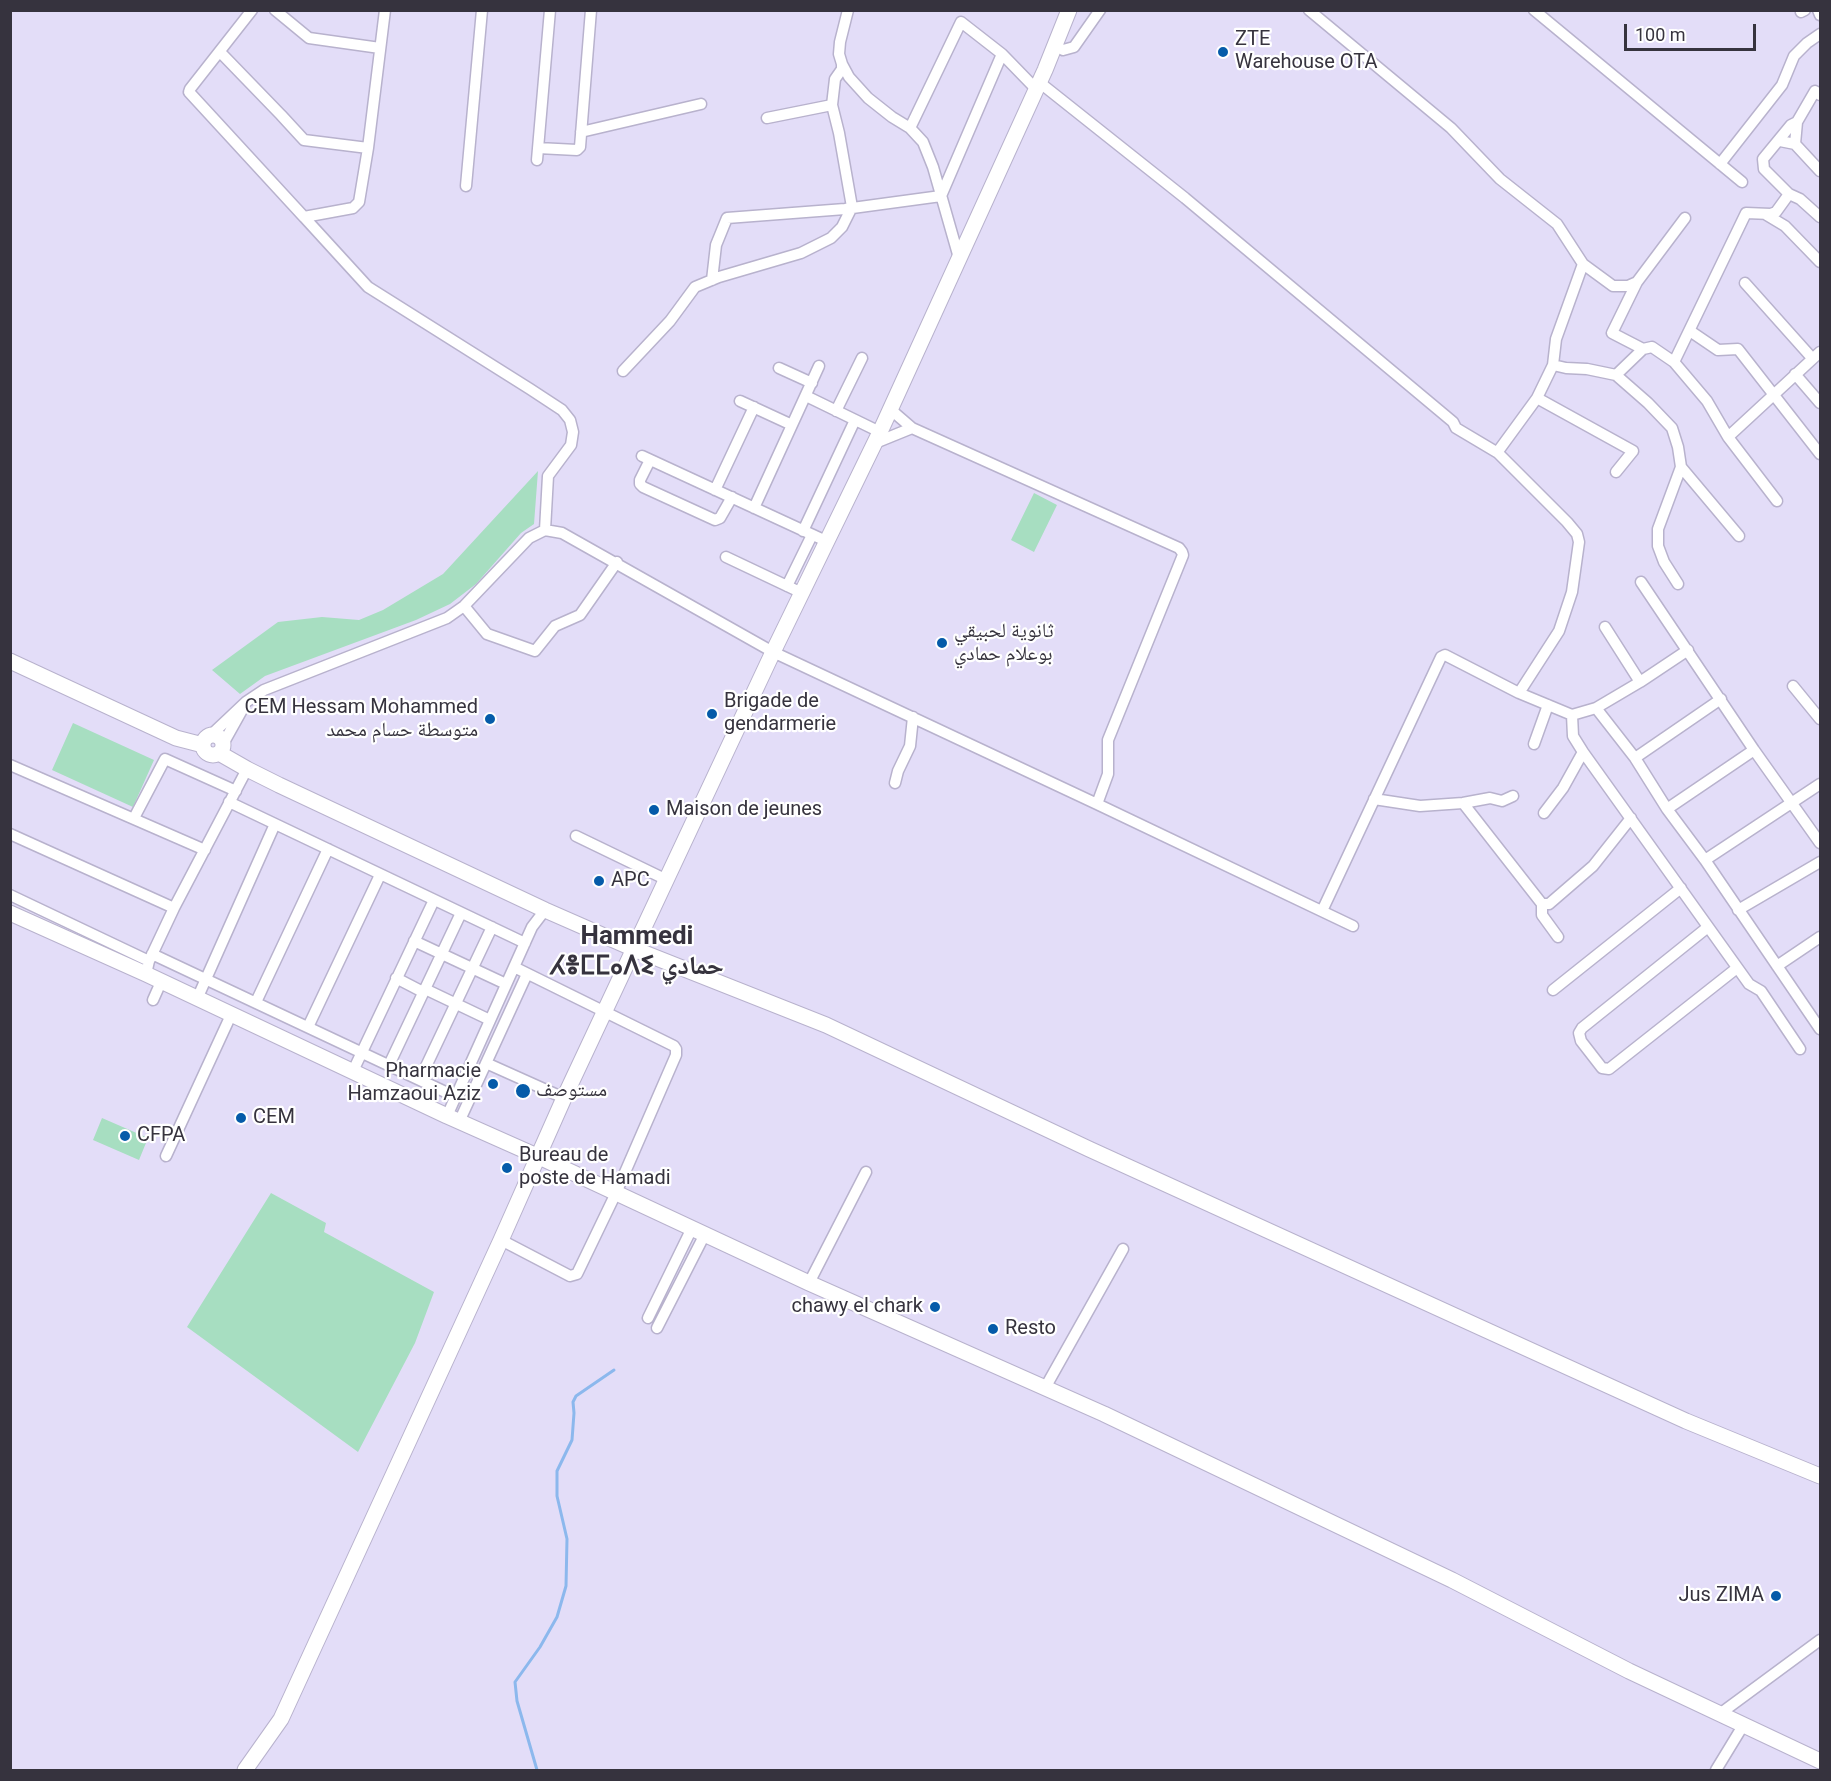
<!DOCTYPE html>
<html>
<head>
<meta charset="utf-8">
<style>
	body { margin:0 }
	#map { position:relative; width:1831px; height:1781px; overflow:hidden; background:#e3ddf8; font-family:Roboto,sans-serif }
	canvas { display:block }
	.frame { position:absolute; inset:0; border:12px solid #36333e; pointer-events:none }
	.scale { position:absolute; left:1624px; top:24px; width:132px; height:27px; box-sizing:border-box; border:3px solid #36333e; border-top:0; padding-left:8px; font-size:18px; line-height:21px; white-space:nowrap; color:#36333e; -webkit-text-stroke:4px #fff; paint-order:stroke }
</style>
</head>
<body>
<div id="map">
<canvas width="1831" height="1781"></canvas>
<div class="frame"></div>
<div class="scale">100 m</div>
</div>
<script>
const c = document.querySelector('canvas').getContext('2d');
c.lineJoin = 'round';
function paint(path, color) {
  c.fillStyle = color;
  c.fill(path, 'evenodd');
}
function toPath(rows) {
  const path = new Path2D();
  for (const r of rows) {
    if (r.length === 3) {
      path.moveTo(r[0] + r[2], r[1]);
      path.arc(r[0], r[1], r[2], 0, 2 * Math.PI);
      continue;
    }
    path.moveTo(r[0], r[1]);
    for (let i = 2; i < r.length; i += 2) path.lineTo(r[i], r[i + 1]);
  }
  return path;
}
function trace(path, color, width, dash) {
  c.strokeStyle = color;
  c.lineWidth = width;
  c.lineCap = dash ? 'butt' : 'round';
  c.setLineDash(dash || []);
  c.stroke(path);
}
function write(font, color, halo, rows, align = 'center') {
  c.font = font + ' Roboto,"Noto Naskh Arabic","Noto Sans Tifinagh",sans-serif';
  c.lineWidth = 4.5;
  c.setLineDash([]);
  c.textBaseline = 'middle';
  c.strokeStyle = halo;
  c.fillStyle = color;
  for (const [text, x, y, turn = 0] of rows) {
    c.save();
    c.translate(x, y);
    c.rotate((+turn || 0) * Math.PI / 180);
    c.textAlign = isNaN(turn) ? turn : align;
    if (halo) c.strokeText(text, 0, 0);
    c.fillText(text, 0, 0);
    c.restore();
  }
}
paint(toPath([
	[538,471,534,524,521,533,476,584,450,604,416,620,265,676,240,694,212,670,278,622,322,617,359,620,383,610,443,574],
	[1034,493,1057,505,1034,552,1011,540],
	[73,723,154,760,133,807,52,770],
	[102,1118,148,1138,139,1160,93,1140],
	[271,1193,326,1223,324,1232,434,1292,415,1343,358,1452,187,1327]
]), '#a7dec1');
trace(toPath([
	[537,1770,517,1701,515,1682,540,1647,557,1617,566,1586,567,1539,557,1496,557,1471,572,1440,574,1413,573,1402,576,1396,614,1370]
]), '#8cb8ed', 3);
const street = toPath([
	[252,10,190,89,189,92,304,217,353,208,359,202,368,148,385,10],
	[275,10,309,38,380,48],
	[848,10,840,42,839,54,842,64,849,77,868,98,892,117,910,128,923,142,933,167,959,258],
	[1309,10,1451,128,1500,179,1557,224,1583,264,1613,286,1628,286,1637,282,1685,218],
	[1534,10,1742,182],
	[1818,10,1820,15],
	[1801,12,1805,10],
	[1056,46,1063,50,1074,47,1100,10],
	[220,52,281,115,304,140,368,148],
	[1039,82,1185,198,1453,422,1456,428,1498,453],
	[767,118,832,105],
	[910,128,961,22,1002,54,1036,89],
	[581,132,701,104],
	[1780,141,1795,144,1797,122],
	[1795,144,1820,171],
	[538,148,577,150,580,147,591,10],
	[537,160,550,10],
	[1720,164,1782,85,1794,56,1807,43,1820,34],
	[466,186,482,10],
	[1789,194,1764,169,1763,159,1791,125,1797,122,1815,91,1820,95],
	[1765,214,1785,226,1820,262],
	[304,217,368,287,530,389,562,410,570,420,573,432,571,445,548,476,545,530],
	[1583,264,1556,339,1553,365,1566,368,1587,369,1616,375],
	[712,280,716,245,727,218,845,209,941,196,1002,54],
	[1637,282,1612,333,1643,349],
	[1745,283,1812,358],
	[1690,331,1718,350,1738,349,1820,454],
	[1674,362,1746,213,1771,214,1776,212,1789,194,1800,199,1820,217],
	[779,368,812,383],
	[623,371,670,321,695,287,719,277,801,253,831,238,842,227,852,207,839,133,832,105,835,79,842,69,842,64],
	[1795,374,1820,403],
	[806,396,880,432],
	[1537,398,1633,451,1616,472],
	[740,401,792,425],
	[890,409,912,428,1179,548,1182,552,1183,555,1108,740,1108,774,1097,804],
	[836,411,862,358],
	[1728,437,1820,352],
	[875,443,912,428],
	[642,456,826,541],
	[650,460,640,480,640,484,643,487,715,520,720,518,732,497],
	[715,490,754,407],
	[754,508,819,366],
	[803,531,855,420],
	[1739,536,1681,467,1678,447,1672,428,1648,403,1616,375,1643,349,1652,347,1674,362,1707,401,1728,437,1777,501],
	[726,557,802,593],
	[1641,582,1754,750,1820,843],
	[1678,584,1664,562,1658,546,1658,529,1681,467],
	[787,586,812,535],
	[464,606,487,634,535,651,555,626,580,615,617,562],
	[1605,627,1640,682],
	[1793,686,1820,719],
	[1519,693,1559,631,1572,592,1579,542,1577,534,1567,522,1498,453,1499,450,1537,398,1553,365],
	[1596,708,1635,758,1667,809,1705,860,1820,1029],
	[1572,715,1573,736,1583,752,1749,984,1761,991,1800,1049],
	[210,736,246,702,264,690,447,618,464,606,529,538,545,530,562,533,773,652,1097,804,1353,926],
	[223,744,242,710],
	[1534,744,1548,705],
	[1635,758,1721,699],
	[10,765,205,850],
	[895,783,898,771,910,746,913,717],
	[1374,799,1420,806,1463,803,1490,798,1502,801,1513,796],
	[229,802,525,943],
	[1463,803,1542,904,1549,904,1593,866,1631,818],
	[1667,809,1754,750],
	[1544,813,1563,788,1583,752],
	[134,818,165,759,236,791],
	[10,834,174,908],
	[576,836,667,880],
	[1705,860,1820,784],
	[10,895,149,961],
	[1542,904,1542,915,1558,937],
	[1738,910,1820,862],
	[1322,911,1441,657,1445,655,1519,693,1572,715,1596,708,1640,682,1688,650],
	[1708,927,1582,1028,1579,1033,1581,1041,1602,1068,1609,1069,1737,968],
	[414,941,506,984],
	[152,954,456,1097],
	[1777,966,1820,937],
	[146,974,149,961,174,908,247,769],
	[396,978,423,992],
	[425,989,490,1020],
	[1553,990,1681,888],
	[197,999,275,824],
	[153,1000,161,982],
	[256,1002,328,849],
	[308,1027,380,875],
	[486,1063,564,1098],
	[389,1065,461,913],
	[353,1071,434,900],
	[420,1079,492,927],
	[447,1116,532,927,545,910],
	[459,1122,527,974],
	[166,1156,231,1015],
	[501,1240,570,1276,577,1274,616,1193,676,1055,676,1049,674,1046,514,967],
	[809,1283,866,1172],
	[648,1318,692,1228],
	[657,1328,705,1234],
	[1045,1388,1123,1249],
	[1721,1713,1820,1640],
	[1716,1770,1744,1724]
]);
const secondary = toPath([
	[10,661,176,738,203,745],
	[213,745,10],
	[219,753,247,769,279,785,545,910,634,949,826,1025,1089,1149,1486,1330,1686,1421,1820,1476],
	[10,913,146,974,447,1116,537,1156,809,1283,1104,1414,1452,1580,1629,1671,1820,1761],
	[245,1770,281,1719,501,1240,564,1098,773,652,880,432,1045,70,1069,10]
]);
trace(street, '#b8b2cd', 13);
trace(secondary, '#b8b2cd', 17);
trace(street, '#fff', 10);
trace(secondary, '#fff', 15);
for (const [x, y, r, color] of [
	[1223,52,6,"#055ba9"],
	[942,643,6,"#055ba9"],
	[712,714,6,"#055ba9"],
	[490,719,6,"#055ba9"],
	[654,810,6,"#055ba9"],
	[599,881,6,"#055ba9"],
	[493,1084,6,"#055ba9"],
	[523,1091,8,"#055ba9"],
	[241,1118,6,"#055ba9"],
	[125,1136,6,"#055ba9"],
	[507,1168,6,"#055ba9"],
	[935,1307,6,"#055ba9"],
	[993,1329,6,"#055ba9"],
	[1776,1596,6,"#055ba9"]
]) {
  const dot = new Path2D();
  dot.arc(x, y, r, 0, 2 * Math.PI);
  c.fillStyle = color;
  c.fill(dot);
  trace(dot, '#fff', 2);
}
write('20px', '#36333e', '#fff', [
	["ZTE",1235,40],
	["Warehouse OTA",1235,63],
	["ثانوية لحبيقي",954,632],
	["بوعلام حمادي",954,655],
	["Brigade de",724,702],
	["gendarmerie",724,725],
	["CEM Hessam Mohammed",478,708,"right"],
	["متوسطة حسام محمد",478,731,"right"],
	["Maison de jeunes",666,810],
	["APC",611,881],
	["Pharmacie",481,1072,"right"],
	["Hamzaoui Aziz",481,1095,"right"],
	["مستوصف",536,1091],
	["CEM",253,1118],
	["CFPA",137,1136],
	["Bureau de",519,1156],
	["poste de Hamadi",519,1179],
	["chawy el chark",923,1307,"right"],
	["Resto",1005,1329],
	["Jus ZIMA",1764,1596,"right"]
], 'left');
write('bold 26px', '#36333e', '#fff', [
	["Hammedi",637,937],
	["ⵃⴻⵎⵎⴰⴷⵉ حمادي",637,967]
]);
</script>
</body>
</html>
